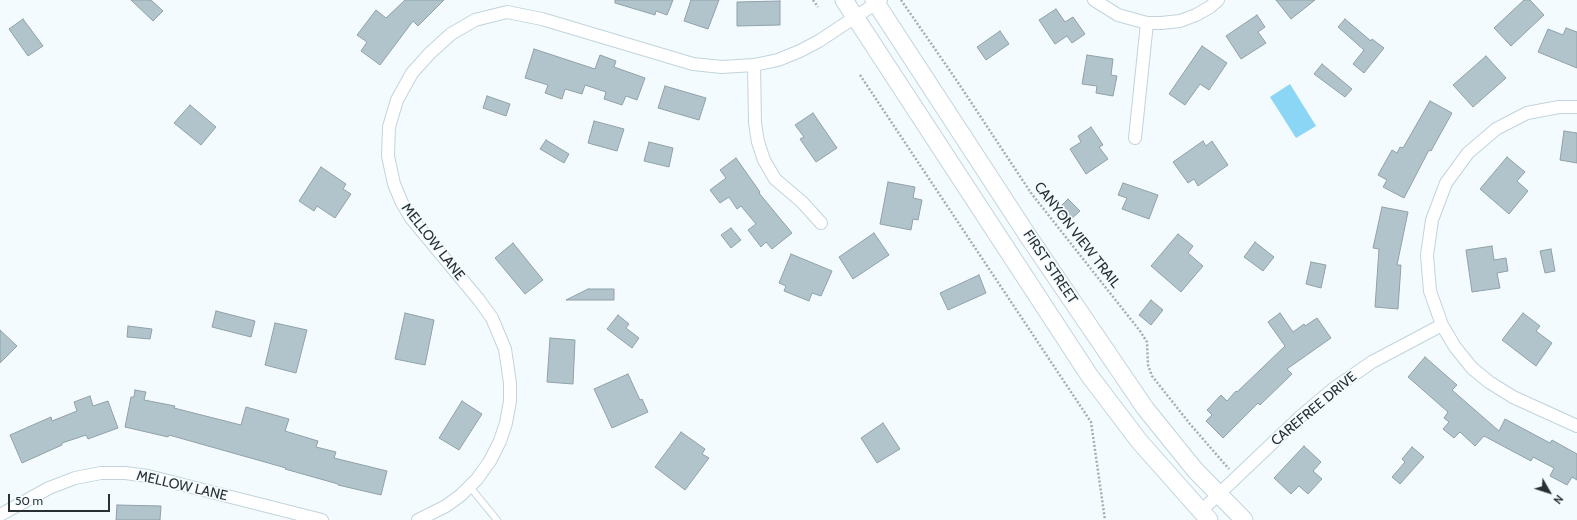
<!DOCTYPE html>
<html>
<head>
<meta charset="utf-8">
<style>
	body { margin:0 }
	#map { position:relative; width:1577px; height:520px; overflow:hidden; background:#f4fbff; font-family:Cabin,sans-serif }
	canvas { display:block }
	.north { position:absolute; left:1529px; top:472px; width:40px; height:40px; -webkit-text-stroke:3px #f4fbff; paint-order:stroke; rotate:129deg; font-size:11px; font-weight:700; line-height:16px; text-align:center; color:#283033 }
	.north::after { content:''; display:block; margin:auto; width:14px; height:18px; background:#283033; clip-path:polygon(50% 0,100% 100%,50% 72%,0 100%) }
	.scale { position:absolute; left:8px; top:494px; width:102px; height:18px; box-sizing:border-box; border:2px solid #283033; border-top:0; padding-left:5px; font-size:12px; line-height:14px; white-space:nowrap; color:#283033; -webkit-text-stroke:3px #f4fbff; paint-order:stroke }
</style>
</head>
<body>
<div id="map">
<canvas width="1577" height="520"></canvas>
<div class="north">N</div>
<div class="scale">50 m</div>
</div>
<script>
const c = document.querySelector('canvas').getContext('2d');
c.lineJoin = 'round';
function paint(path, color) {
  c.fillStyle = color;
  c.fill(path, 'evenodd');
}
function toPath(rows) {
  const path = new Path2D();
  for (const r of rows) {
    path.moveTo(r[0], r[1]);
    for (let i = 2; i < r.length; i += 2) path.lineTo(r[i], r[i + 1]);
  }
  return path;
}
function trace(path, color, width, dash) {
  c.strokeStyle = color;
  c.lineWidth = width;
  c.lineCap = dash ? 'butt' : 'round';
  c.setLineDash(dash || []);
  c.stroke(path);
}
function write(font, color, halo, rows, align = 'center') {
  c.font = font + ' Cabin,sans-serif';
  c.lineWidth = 3.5;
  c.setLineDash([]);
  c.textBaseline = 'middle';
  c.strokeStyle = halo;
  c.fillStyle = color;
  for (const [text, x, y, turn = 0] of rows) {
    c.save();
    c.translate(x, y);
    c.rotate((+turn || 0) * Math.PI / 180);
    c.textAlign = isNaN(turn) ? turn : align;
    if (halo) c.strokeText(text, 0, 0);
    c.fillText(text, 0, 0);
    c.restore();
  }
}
paint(toPath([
	[1290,84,1316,126,1296,138,1270,97]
]), '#8cd6f5');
const building = toPath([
	[131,0,151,0,163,11,153,21,131,0],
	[405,0,444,0,418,26,413,21,380,65,361,51,367,42,357,35,376,10,386,18,405,0],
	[615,0,673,0,667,15,656,11,655,15,615,3,615,0],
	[691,0,719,0,708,29,684,21,691,0],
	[1276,0,1315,0,1291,19,1276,0],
	[1524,0,1530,0,1544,15,1511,46,1494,28,1524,0],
	[780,1,780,25,737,26,737,2,780,1],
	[1056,9,1065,22,1073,17,1085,34,1072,43,1067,36,1055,44,1039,20,1056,9],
	[1257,15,1265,27,1258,32,1266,43,1241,59,1226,36,1257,15],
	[23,19,43,46,28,56,9,29,23,19],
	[1345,19,1371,41,1372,39,1384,48,1364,73,1353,64,1364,50,1338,27,1345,19],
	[1566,28,1577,32,1577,68,1538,52,1548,29,1563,35,1566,28],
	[1000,31,1009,44,986,60,977,47,1000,31],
	[1202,46,1227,63,1209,90,1200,84,1185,105,1169,94,1202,46],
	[534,49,595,69,600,55,616,61,614,67,645,78,637,100,626,96,622,105,604,99,606,92,585,85,582,94,565,89,562,99,545,93,548,85,525,78,534,49],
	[1087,55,1113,59,1111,75,1117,76,1113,96,1096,93,1097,86,1082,84,1087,55],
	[1486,56,1506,78,1473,107,1453,85,1486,56],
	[1322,64,1352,89,1345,97,1314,74,1322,64],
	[665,86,706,98,699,120,658,108,665,86],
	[487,96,510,104,506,116,483,108,487,96],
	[1430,101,1452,113,1431,151,1429,150,1404,198,1383,187,1387,180,1378,175,1392,150,1397,153,1400,147,1403,148,1430,101],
	[190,105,216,127,201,145,174,123,190,105],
	[813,113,837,148,816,162,800,139,804,137,795,125,813,113],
	[594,121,624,129,617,151,588,143,594,121],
	[1091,127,1103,145,1099,147,1108,159,1086,174,1070,149,1081,142,1078,136,1091,127],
	[1564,131,1577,133,1577,163,1560,160,1564,131],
	[546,140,569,154,564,163,540,149,546,140],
	[1203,141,1206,146,1212,141,1228,165,1198,186,1194,179,1188,183,1173,162,1203,141],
	[649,142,673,148,669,167,644,161,649,142],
	[1507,157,1525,172,1517,181,1528,191,1509,214,1480,189,1507,157],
	[736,158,760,192,759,193,792,233,772,249,766,242,761,247,748,230,756,224,741,206,737,209,729,197,720,203,710,190,726,178,720,170,736,158],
	[321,167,346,184,343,189,351,194,335,218,317,206,314,211,299,201,321,167],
	[888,182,915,187,913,198,922,200,918,220,913,219,911,230,880,224,888,182],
	[1123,183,1158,195,1149,219,1122,209,1127,198,1118,195,1123,183],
	[1068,199,1080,211,1069,221,1058,209,1068,199],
	[1382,207,1408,212,1397,265,1401,265,1398,309,1375,307,1379,249,1373,248,1382,207],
	[731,228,741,240,731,248,721,235,731,228],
	[874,233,889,255,853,279,839,257,874,233],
	[1178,234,1193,246,1188,253,1203,266,1181,292,1151,266,1178,234],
	[1255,242,1274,257,1263,271,1244,257,1255,242],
	[513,243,543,280,525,294,495,258,513,243],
	[1492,246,1494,260,1506,258,1508,271,1497,273,1500,288,1472,292,1466,250,1492,246],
	[1551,249,1555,271,1545,273,1540,251,1551,249],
	[791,254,832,271,821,296,812,293,809,301,784,291,786,286,779,283,791,254],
	[1311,262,1326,265,1321,288,1306,284,1311,262],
	[979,275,986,293,948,310,940,293,979,275],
	[588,289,614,289,614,300,566,300,588,289],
	[1151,300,1163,310,1151,325,1139,315,1151,300],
	[216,311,255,321,251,337,212,327,216,311],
	[405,313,434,320,425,365,395,359,405,313],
	[1280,313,1293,332,1304,324,1305,326,1317,318,1331,338,1287,369,1292,374,1260,405,1258,403,1223,438,1206,421,1212,415,1207,410,1221,395,1227,401,1236,391,1237,392,1285,346,1268,322,1280,313],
	[1523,313,1540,326,1536,331,1552,343,1536,366,1502,340,1523,313],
	[618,315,629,324,626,328,639,338,632,348,607,329,618,315],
	[275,323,307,330,296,373,265,365,275,323],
	[128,326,152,329,150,339,127,337,128,326],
	[0,330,17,346,0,363,0,330],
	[550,338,575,340,573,384,547,382,550,338],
	[1425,357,1457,385,1452,390,1499,431,1505,419,1550,443,1552,440,1577,454,1577,480,1572,477,1567,485,1550,476,1554,468,1533,457,1531,461,1484,436,1475,446,1460,432,1454,438,1443,429,1449,422,1444,418,1448,412,1408,377,1425,357],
	[628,374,640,400,642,399,648,412,612,428,594,389,628,374],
	[135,390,146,392,144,400,175,406,174,408,241,425,246,407,289,419,285,431,318,441,316,447,336,452,334,458,387,471,381,495,338,485,338,484,285,469,286,468,169,435,168,437,125,427,131,397,134,397,135,390],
	[90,396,93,406,108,401,118,428,88,439,86,435,62,443,62,445,22,463,10,435,51,417,52,421,77,411,74,402,90,396],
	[462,401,482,414,459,450,439,438,462,401],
	[883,423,900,449,877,463,861,438,883,423],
	[681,432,705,449,702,454,709,458,685,490,655,467,681,432],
	[1304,446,1321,462,1313,471,1322,479,1308,494,1299,486,1291,494,1274,478,1304,446],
	[1412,447,1424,457,1400,484,1392,477,1405,462,1402,459,1412,447],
	[117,505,161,506,160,520,116,520,117,505]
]);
paint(building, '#b1c3cb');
trace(building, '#8fa1a9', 1);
const service = toPath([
	[470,487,497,520]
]);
const minor = toPath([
	[1094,0,1118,15,1147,23,1161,23,1180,21,1196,15,1210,7,1218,0],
	[754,65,755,123,758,142,764,160,775,179,802,202,821,223],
	[1577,107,1559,107,1527,113,1496,129,1468,153,1446,183,1432,220,1427,255,1430,291,1442,325,1455,347,1472,368,1489,382,1513,397,1577,426],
	[1135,138,1147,23],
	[1201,511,1301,416,1333,389,1372,362,1442,325],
	[0,515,49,488,75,478,101,473,125,473,148,476,322,520],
	[418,520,446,506,461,495,477,479,490,461,500,441,506,423,510,401,510,383,505,349,492,318,479,300,411,218,402,203,394,184,388,156,389,127,397,100,412,73,430,53,451,34,475,20,507,12,542,19,693,64,722,67,754,65,778,60,800,51,819,41,881,0]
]);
const secondary = toPath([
	[844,0,1089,375,1139,441,1209,520],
	[874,0,1028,236,1145,408,1195,470,1244,520]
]);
trace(service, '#c1d4dd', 8);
trace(minor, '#c1d4dd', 14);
trace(secondary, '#c1d4dd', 19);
trace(toPath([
	[813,0,818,7],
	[901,0,955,78,1031,193,1140,331,1147,342,1148,365,1152,376,1190,424,1229,469],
	[860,75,1091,422,1105,520]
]), '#a6adb1', 2.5, [2, 2]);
trace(service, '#fff', 6);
trace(minor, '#fff', 12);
trace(secondary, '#fff', 17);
write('14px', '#283033', '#f4fbff', [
	["CANYON VIEW TRAIL",1077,235,52],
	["MELLOW LANE",433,242,52],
	["FIRST STREET",1050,267,56],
	["CAREFREE DRIVE",1314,409,-40],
	["MELLOW LANE",182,486,13]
]);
</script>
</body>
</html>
